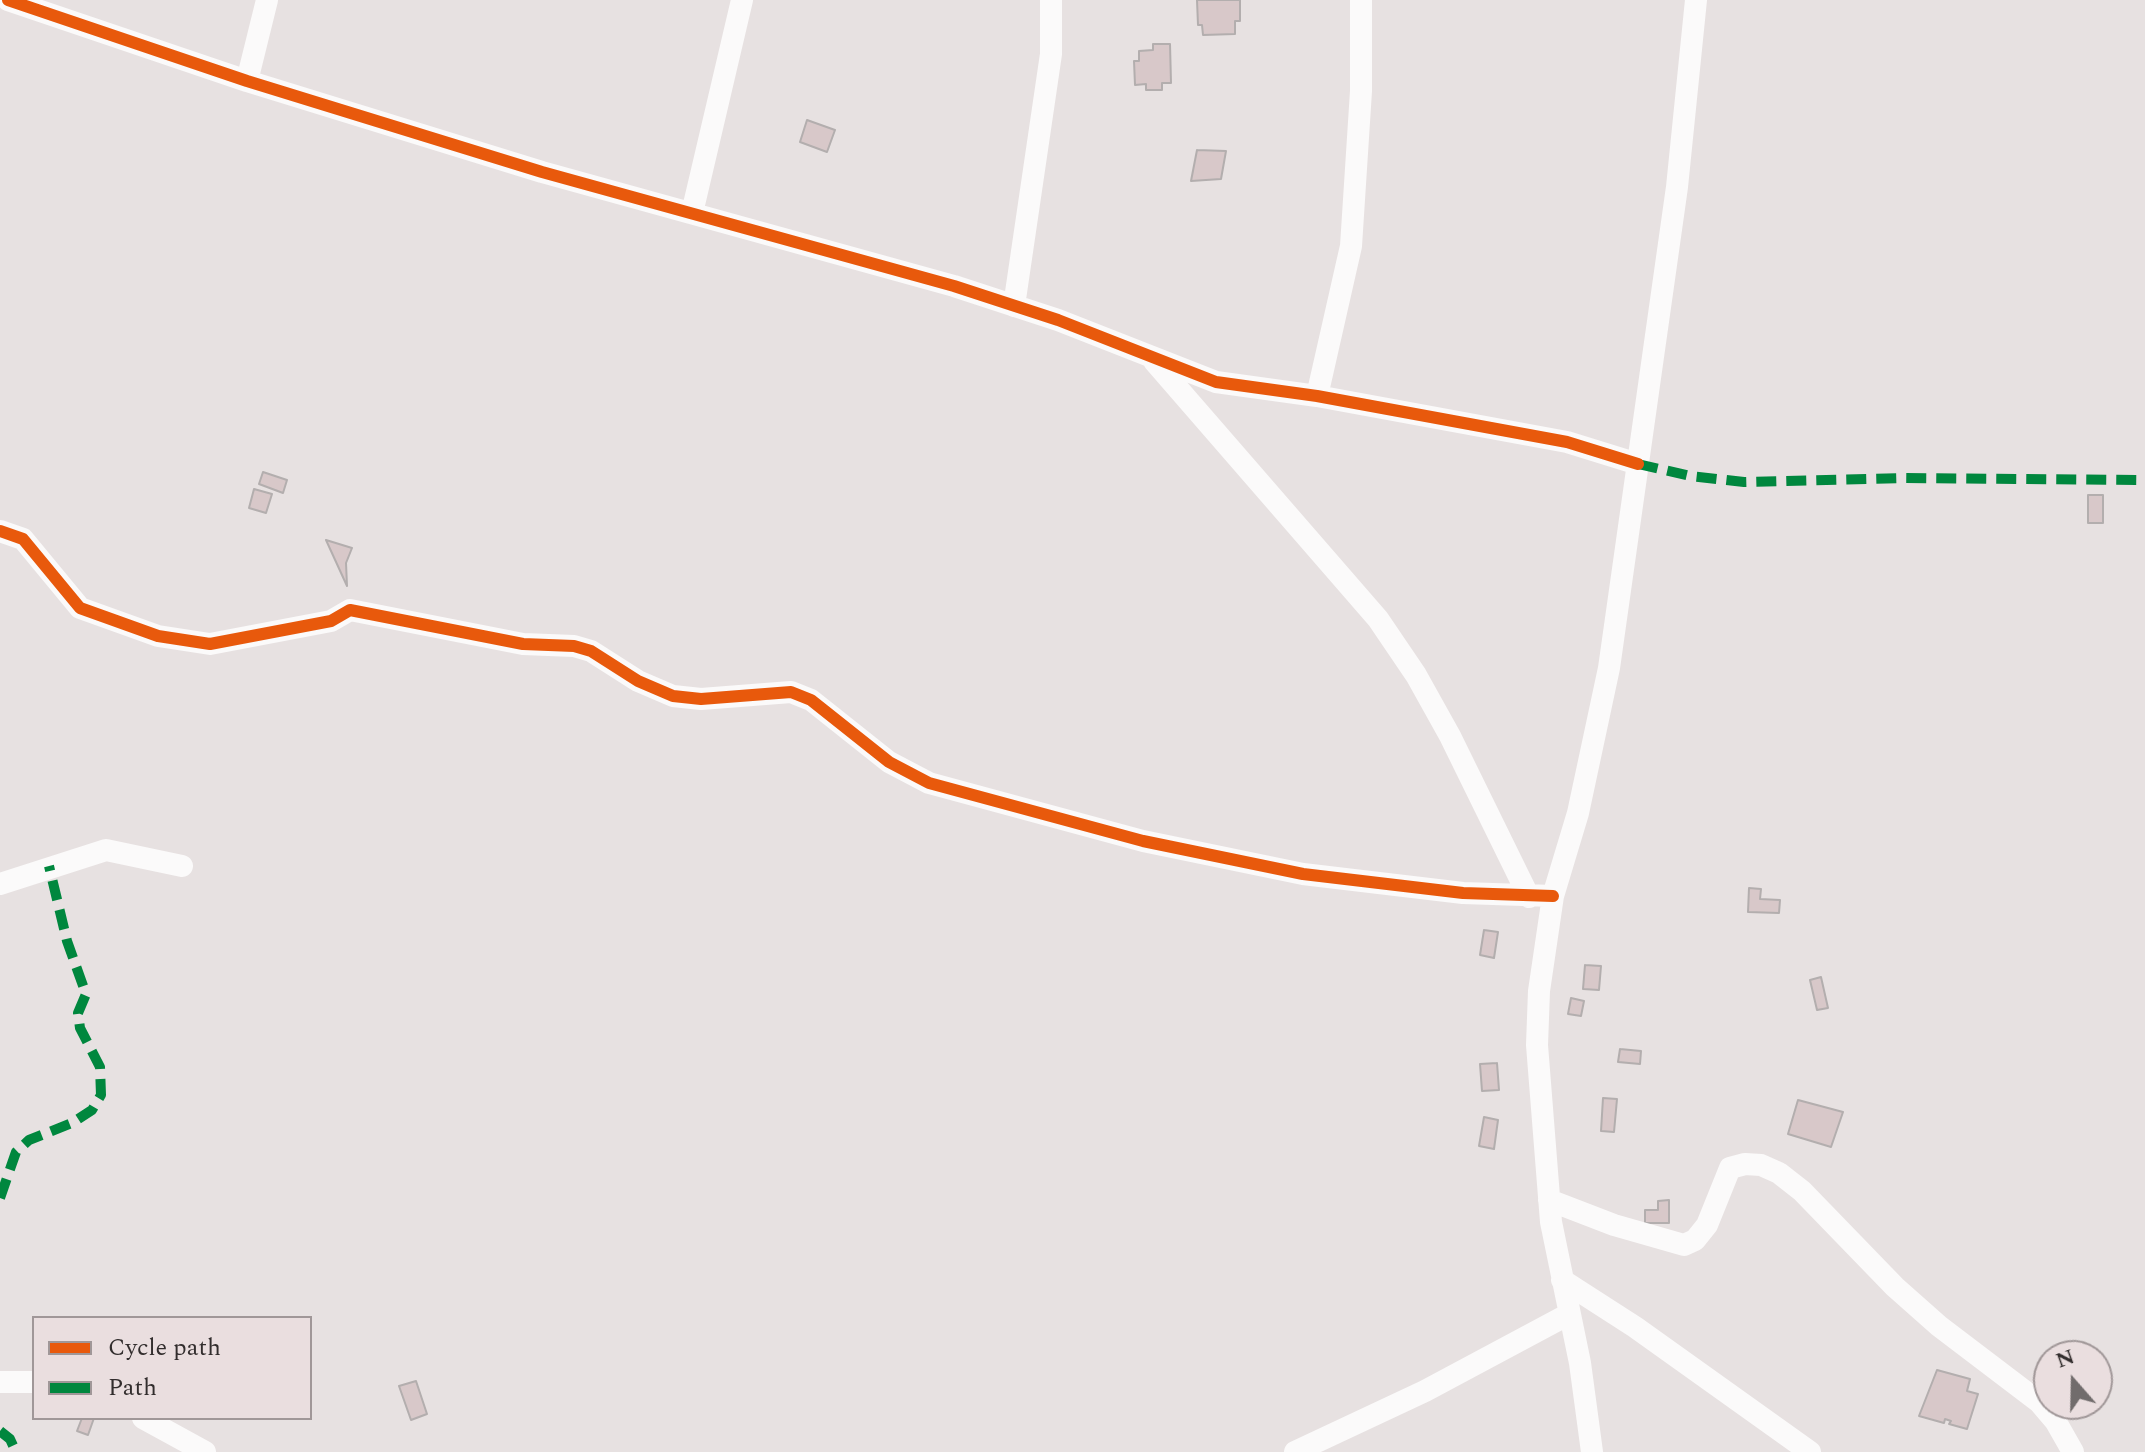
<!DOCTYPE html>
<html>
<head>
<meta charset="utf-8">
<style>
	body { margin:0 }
	#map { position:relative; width:2145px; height:1452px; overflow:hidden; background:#e7e1e1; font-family:Spectral,serif }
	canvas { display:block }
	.legend { position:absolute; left:32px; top:1316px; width:280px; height:104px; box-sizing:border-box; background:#eadedf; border:2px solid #a09798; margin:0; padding:10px 14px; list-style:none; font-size:24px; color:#322d2d }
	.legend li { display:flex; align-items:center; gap:16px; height:40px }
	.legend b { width:40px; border:2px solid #a09798 }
	.north { position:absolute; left:2033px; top:1340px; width:80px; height:80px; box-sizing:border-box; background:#eadedf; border:2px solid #a09798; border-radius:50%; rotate:340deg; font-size:22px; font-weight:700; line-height:32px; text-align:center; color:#322d2d }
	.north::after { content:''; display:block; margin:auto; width:28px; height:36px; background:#716c6c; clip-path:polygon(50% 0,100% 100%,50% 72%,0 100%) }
</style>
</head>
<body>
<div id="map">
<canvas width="2145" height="1452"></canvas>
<ul class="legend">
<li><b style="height:10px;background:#e8590c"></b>Cycle path</li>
<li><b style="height:10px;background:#00873e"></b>Path</li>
</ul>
<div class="north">N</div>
</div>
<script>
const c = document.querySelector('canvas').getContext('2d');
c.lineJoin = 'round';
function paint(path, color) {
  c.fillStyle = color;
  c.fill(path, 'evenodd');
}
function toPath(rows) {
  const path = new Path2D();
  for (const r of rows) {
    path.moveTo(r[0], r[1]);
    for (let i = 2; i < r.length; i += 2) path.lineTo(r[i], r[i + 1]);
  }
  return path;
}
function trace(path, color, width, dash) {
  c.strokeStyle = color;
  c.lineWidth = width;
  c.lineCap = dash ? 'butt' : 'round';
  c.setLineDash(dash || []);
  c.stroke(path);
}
const building = toPath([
	[1197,0,1240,0,1240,21,1235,21,1235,34,1203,35,1202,25,1198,25,1197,0],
	[1153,44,1170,44,1171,83,1162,83,1162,90,1146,90,1146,84,1135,85,1134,61,1139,61,1139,51,1153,50,1153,44],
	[807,120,835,130,827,152,800,142,807,120],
	[1197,150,1226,151,1221,179,1191,181,1197,150],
	[263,472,287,480,283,493,259,484,263,472],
	[254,489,272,494,266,513,249,508,254,489],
	[2088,495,2103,495,2103,523,2088,523,2088,495],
	[326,540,352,548,346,563,347,586,326,540],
	[1749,888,1761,889,1760,899,1780,900,1779,913,1748,912,1749,888],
	[1484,930,1498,932,1494,958,1480,955,1484,930],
	[1585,965,1601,966,1599,990,1583,989,1585,965],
	[1821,977,1828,1008,1817,1010,1810,980,1821,977],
	[1571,998,1584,1001,1581,1016,1568,1014,1571,998],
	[1620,1049,1641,1051,1640,1064,1618,1062,1620,1049],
	[1497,1063,1499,1090,1482,1091,1480,1064,1497,1063],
	[1603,1098,1617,1099,1614,1132,1601,1131,1603,1098],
	[1798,1100,1843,1112,1831,1147,1788,1134,1798,1100],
	[1484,1117,1498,1120,1494,1149,1479,1146,1484,1117],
	[1669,1200,1669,1223,1645,1223,1645,1210,1658,1210,1658,1201,1669,1200],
	[1937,1370,1970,1379,1967,1391,1978,1394,1967,1429,1949,1424,1951,1421,1945,1419,1944,1423,1919,1416,1937,1370],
	[416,1381,427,1414,411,1420,399,1386,416,1381],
	[82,1418,94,1418,88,1435,77,1431,82,1418]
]);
paint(building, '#d8c8c9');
trace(building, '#b3aeae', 2);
trace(toPath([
	[8,0,247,81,542,172,954,286,1058,320,1216,382,1317,396,1567,442,1638,464],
	[247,81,267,0],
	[692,213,742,0],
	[1014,306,1051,54,1051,0],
	[1154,361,1378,619,1416,675,1450,736,1529,897],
	[1317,396,1351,246,1361,91,1361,0],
	[0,531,23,539,80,608,158,636,210,644,331,621,350,610,523,644,574,646,591,651,638,681,673,696,701,699,791,692,811,700,889,762,929,783,1143,841,1303,874,1463,893,1553,896],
	[0,884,106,850,182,866],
	[1549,1200,1614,1225,1684,1245,1695,1240,1707,1225,1730,1168,1745,1164,1761,1165,1779,1173,1802,1191,1895,1287,1939,1326,2039,1402,2056,1422,2073,1452],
	[1562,1280,1635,1327,1810,1452],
	[0,1382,34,1382],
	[143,1418,205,1452],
	[1295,1452,1425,1391,1569,1314],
	[1592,1452,1580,1363,1551,1222,1537,1045,1539,991,1553,896,1578,813,1609,668,1677,187,1696,0]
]), '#fbfafa', 22);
trace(toPath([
	[1638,464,1690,476,1744,482,1904,478,2145,480],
	[0,1198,16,1152,29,1140,72,1123,92,1110,101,1095,100,1067,80,1028,78,1013,86,994,67,941,49,866],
	[0,1431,10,1439,16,1452]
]), '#00873e', 10, [20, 10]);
trace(toPath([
	[8,0,247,81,542,172,954,286,1058,320,1216,382,1317,396,1567,442,1638,464],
	[0,531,23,539,80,608,158,636,210,644,331,621,350,610,523,644,574,646,591,651,638,681,673,696,701,699,791,692,811,700,889,762,929,783,1143,841,1303,874,1463,893,1553,896]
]), '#e8590c', 12);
</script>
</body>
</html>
